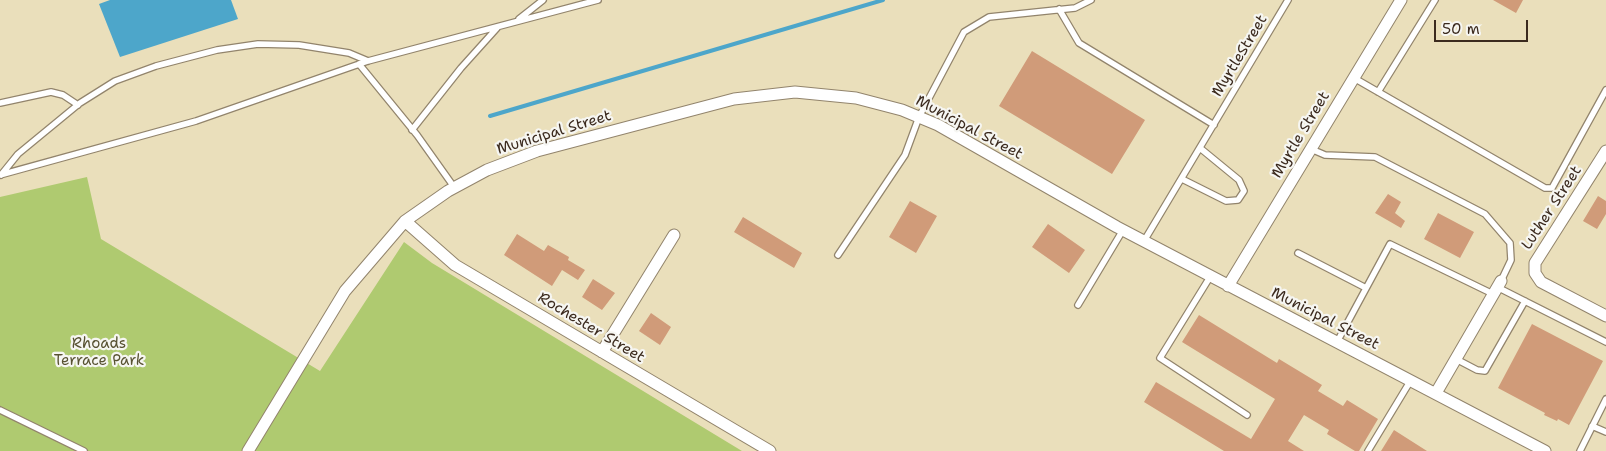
<!DOCTYPE html>
<html>
<head>
<meta charset="utf-8">
<style>
	body { margin:0 }
	#map { position:relative; width:1606px; height:451px; overflow:hidden; background:#eadfbb; font-family:"Shantell Sans",sans-serif }
	canvas { display:block }
	.scale { position:absolute; left:1434px; top:20px; width:94px; height:22px; box-sizing:border-box; border:2px solid #3b2a1e; border-top:0; padding-left:6px; font-size:15px; line-height:18px; white-space:nowrap; color:#3b2a1e; -webkit-text-stroke:4px #f6f6f2; paint-order:stroke }
</style>
</head>
<body>
<div id="map">
<canvas width="1606" height="451"></canvas>
<div class="scale">50 m</div>
</div>
<script>
const c = document.querySelector('canvas').getContext('2d');
c.lineJoin = 'round';
function paint(path, color) {
  c.fillStyle = color;
  c.fill(path, 'evenodd');
}
function toPath(rows) {
  const path = new Path2D();
  for (const r of rows) {
    path.moveTo(r[0], r[1]);
    for (let i = 2; i < r.length; i += 2) path.lineTo(r[i], r[i + 1]);
  }
  return path;
}
function trace(path, color, width, dash) {
  c.strokeStyle = color;
  c.lineWidth = width;
  c.lineCap = dash ? 'butt' : 'round';
  c.setLineDash(dash || []);
  c.stroke(path);
}
function write(font, color, halo, rows, align = 'center') {
  c.font = font + ' "Shantell Sans",sans-serif';
  c.lineWidth = 4.5;
  c.setLineDash([]);
  c.textBaseline = 'middle';
  c.strokeStyle = halo;
  c.fillStyle = color;
  for (const [text, x, y, turn = 0] of rows) {
    c.save();
    c.translate(x, y);
    c.rotate((+turn || 0) * Math.PI / 180);
    c.textAlign = isNaN(turn) ? turn : align;
    if (halo) c.strokeText(text, 0, 0);
    c.fillText(text, 0, 0);
    c.restore();
  }
}
paint(toPath([
	[87,177,101,239,320,371,404,242,432,263,742,451,0,451,0,197]
]), '#afca70');
paint(toPath([
	[110,0,231,0,238,19,120,57,99,4]
]), '#4da6ca');
trace(toPath([
	[490,116,883,0]
]), '#4da6ca', 4);
paint(toPath([
	[1493,0,1523,0,1516,13],
	[1032,51,1145,120,1112,174,999,106],
	[1388,194,1401,202,1395,213,1405,221,1401,228,1375,213],
	[1598,196,1606,201,1606,214,1597,229,1583,221],
	[910,201,937,216,916,253,889,237],
	[1438,213,1474,232,1460,258,1424,239],
	[743,217,802,253,794,268,734,232],
	[1048,224,1085,250,1069,273,1032,247],
	[517,234,544,251,548,245,569,257,568,260,585,270,578,280,562,270,552,286,504,255],
	[593,279,615,293,602,310,582,297],
	[651,313,671,327,660,345,639,331],
	[1199,315,1277,363,1279,359,1322,385,1318,391,1343,406,1347,400,1378,419,1359,451,1355,451,1327,434,1329,430,1304,415,1288,441,1304,451,1224,451,1144,402,1156,382,1251,439,1275,399,1182,342],
	[1532,324,1603,361,1569,425,1558,419,1557,421,1544,415,1545,413,1498,388],
	[1394,430,1427,451,1381,451]
]), '#d09b79');
const lane = toPath([
	[1059,9,1079,43,1214,125],
	[519,19,543,0],
	[359,64,417,135,454,187],
	[1354,78,1545,188,1552,188,1606,90],
	[1378,92,1435,0],
	[0,103,51,92,63,95,78,105],
	[412,130,461,68,497,28],
	[1311,149,1325,155,1375,157,1485,214,1510,243,1511,260,1501,281],
	[0,175,196,121,368,61,598,0],
	[1,175,18,154,80,103,115,81,156,66,217,50,258,44,299,45,349,53,368,61],
	[1182,179,1226,201,1238,200,1244,191,1239,180,1200,148],
	[1144,241,1288,0],
	[1298,253,1366,288],
	[838,255,905,155,919,117,964,32,989,17,1075,8,1091,0],
	[1210,277,1160,358,1247,415],
	[1497,287,1606,342],
	[1078,305,1123,230],
	[1337,342,1390,244,1493,294],
	[1456,359,1477,370,1485,371,1525,301],
	[0,410,84,451],
	[1592,426,1606,432],
	[1368,451,1411,380],
	[1580,451,1606,399]
]);
const street = toPath([
	[1606,151,1535,263,1535,273,1541,282,1606,316],
	[405,221,455,265,770,451],
	[1228,286,1401,0],
	[602,352,674,235],
	[1436,393,1501,281],
	[248,451,345,291,405,221,448,191,487,170,537,151,734,99,795,92,856,98,902,110,938,125,1117,227,1545,451]
]);
trace(lane, '#92846c', 8);
trace(street, '#92846c', 13);
trace(lane, '#fff', 5.5);
trace(street, '#fff', 11);
write('15px', '#3b2a1e', '#f6f6f2', [
	["MyrtleStreet",1240,56,-59],
	["Municipal Street",969,128,28],
	["Municipal Street",554,133,-17],
	["Myrtle Street",1301,135,-59],
	["Luther Street",1552,208,-57],
	["Municipal Street",1325,319,27],
	["Rochester Street",591,328,31]
]);
write('15px', '#585232', '#f6f6f2', [
	["Rhoads",99,344],
	["Terrace Park",99,361]
]);
</script>
</body>
</html>
